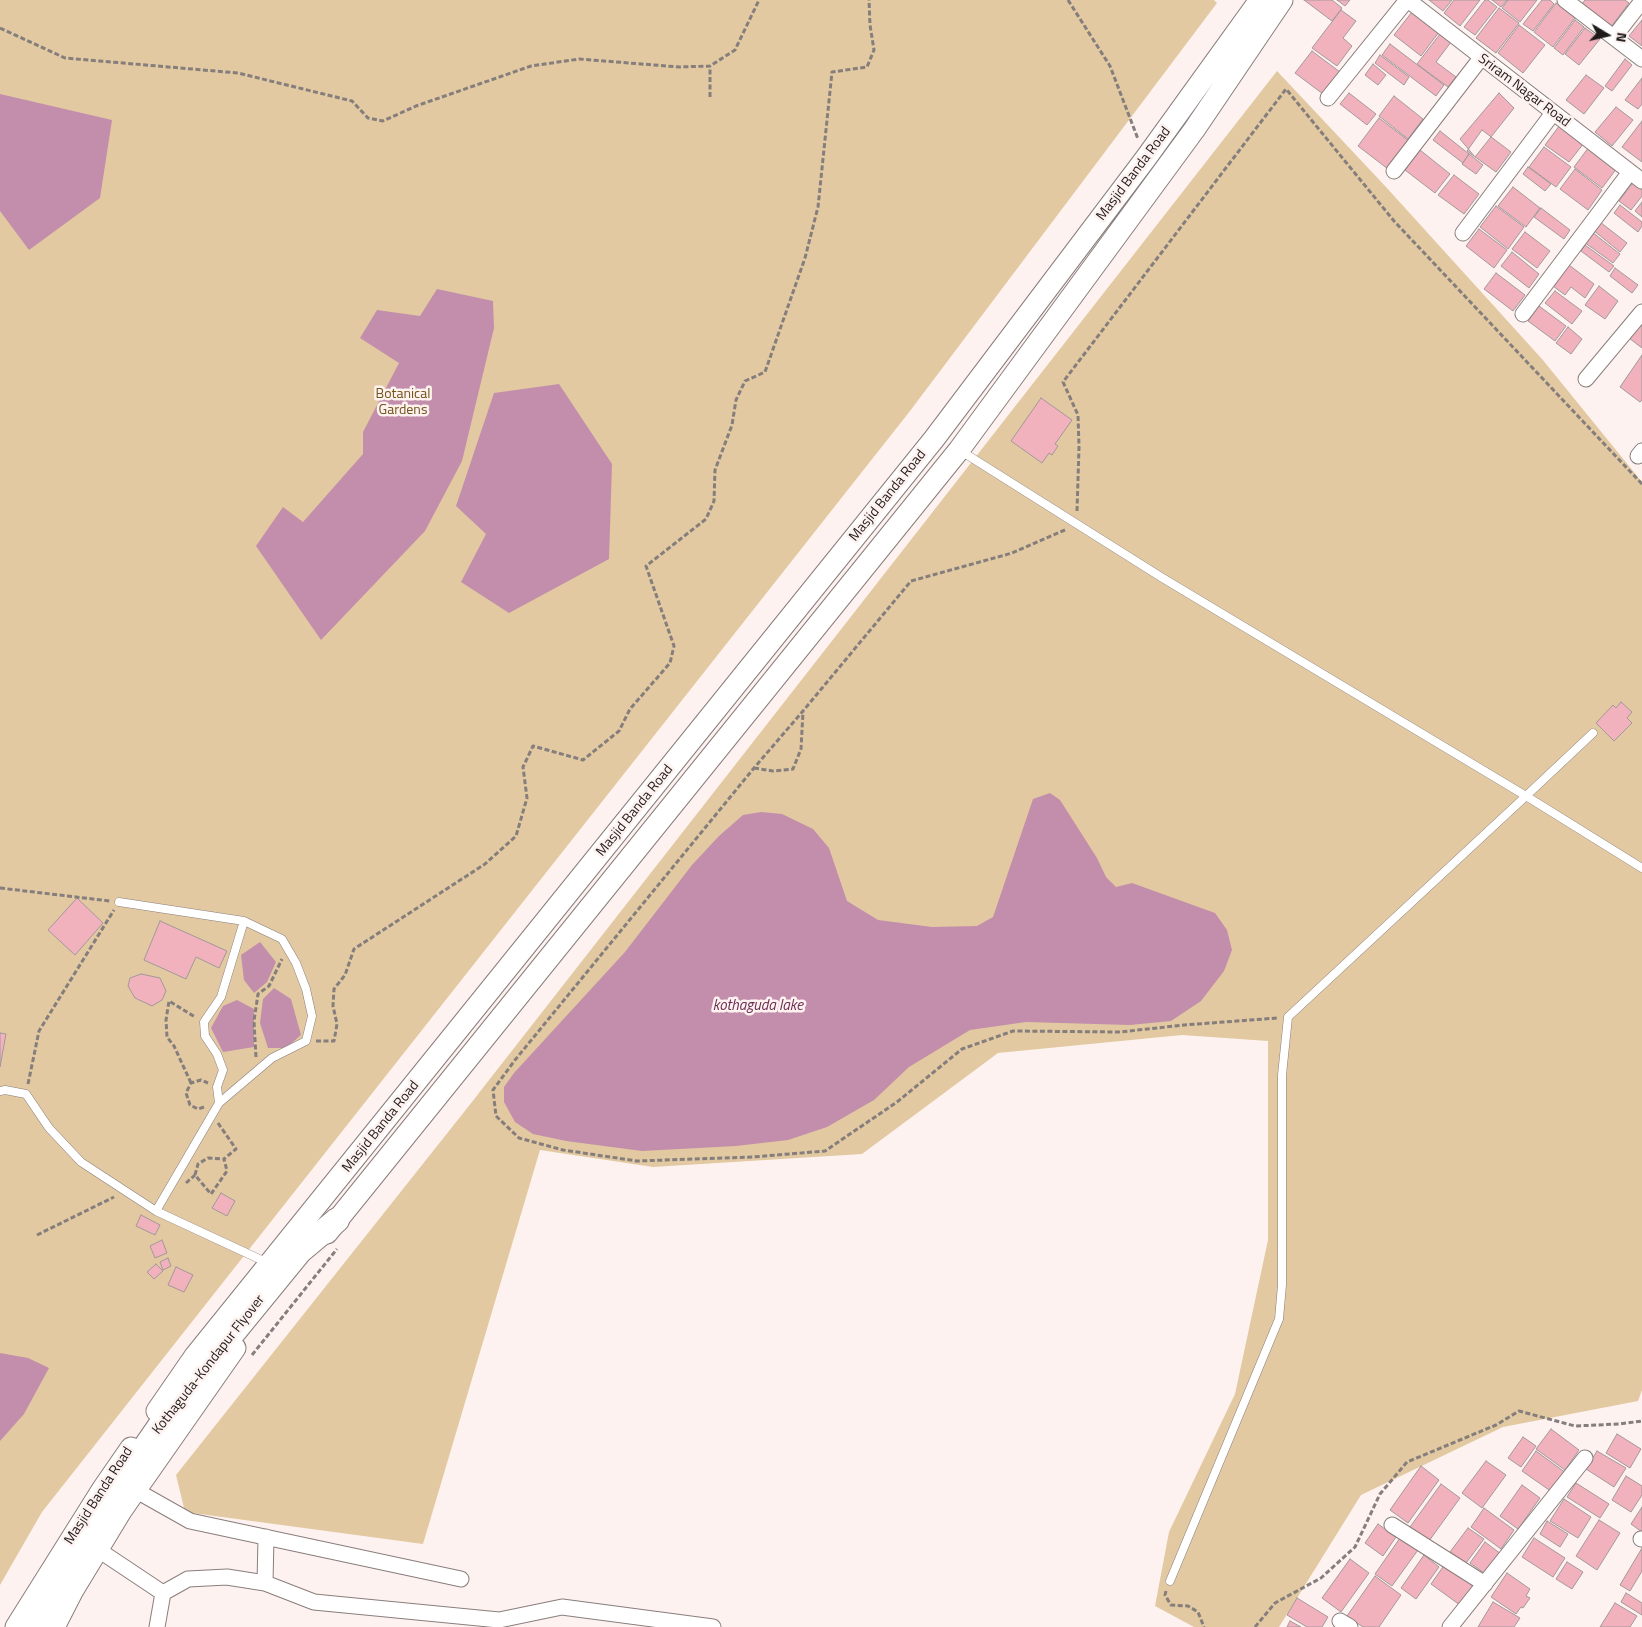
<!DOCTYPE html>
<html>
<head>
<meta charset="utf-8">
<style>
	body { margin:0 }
	#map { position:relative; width:1642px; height:1627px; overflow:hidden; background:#fdf2ef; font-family:"Titillium Web",sans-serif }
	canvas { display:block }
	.north { position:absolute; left:1582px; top:10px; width:50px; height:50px; -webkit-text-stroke:4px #fdf2ef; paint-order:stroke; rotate:99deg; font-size:14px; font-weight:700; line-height:20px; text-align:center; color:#1f1b1a }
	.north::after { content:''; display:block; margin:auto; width:18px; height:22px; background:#1f1b1a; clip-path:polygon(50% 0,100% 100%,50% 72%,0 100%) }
</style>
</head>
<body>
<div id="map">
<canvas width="1642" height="1627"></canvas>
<div class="north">N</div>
</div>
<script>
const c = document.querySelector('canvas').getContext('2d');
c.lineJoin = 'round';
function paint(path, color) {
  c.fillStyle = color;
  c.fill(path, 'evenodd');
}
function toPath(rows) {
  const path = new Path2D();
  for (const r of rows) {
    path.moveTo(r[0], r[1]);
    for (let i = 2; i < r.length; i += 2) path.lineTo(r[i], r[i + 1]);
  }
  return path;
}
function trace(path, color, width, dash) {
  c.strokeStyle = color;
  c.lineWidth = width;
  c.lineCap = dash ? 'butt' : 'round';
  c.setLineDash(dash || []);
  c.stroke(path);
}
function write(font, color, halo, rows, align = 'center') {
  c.font = font + ' "Titillium Web",sans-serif';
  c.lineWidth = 5;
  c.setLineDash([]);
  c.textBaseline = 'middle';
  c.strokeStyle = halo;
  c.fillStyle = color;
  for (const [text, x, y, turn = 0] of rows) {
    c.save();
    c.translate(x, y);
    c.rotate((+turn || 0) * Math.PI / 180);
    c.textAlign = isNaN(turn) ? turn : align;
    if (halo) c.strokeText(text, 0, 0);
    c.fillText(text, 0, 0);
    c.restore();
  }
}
paint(toPath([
	[0,0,1214,0,1217,3,910,411,42,1512,0,1585],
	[1277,71,1386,187,1542,359,1642,482,1642,1390,1638,1401,1503,1427,1361,1495,1279,1627,1194,1627,1155,1606,1169,1532,1235,1394,1268,1240,1268,1041,1182,1035,998,1053,862,1154,653,1167,540,1150,423,1544,185,1512,176,1475,468,1107]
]), '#e2c9a1');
paint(toPath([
	[0,94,112,120,100,198,29,250,0,211],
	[437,289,493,301,494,328,462,461,425,531,321,640,256,546,283,507,303,522,363,454,363,432,399,363,360,338,377,310,420,316],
	[559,384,612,464,609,559,509,613,461,582,486,534,456,506,494,393],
	[1050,793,1060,800,1097,858,1106,877,1116,887,1132,883,1215,913,1227,930,1232,950,1224,971,1201,1001,1171,1021,1130,1025,1026,1022,970,1030,909,1067,874,1100,827,1127,788,1140,736,1146,642,1151,566,1141,533,1134,515,1122,504,1102,504,1087,514,1073,625,952,692,865,719,836,743,815,761,812,782,814,813,829,829,848,847,901,878,920,932,927,977,926,993,917,1033,799],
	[260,942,276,962,267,982,254,993,244,980,241,955],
	[274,988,291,999,301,1035,286,1048,268,1048,260,1023,263,999],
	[237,1000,254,1009,254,1047,223,1052,211,1028,223,1006],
	[0,1353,28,1358,49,1368,24,1414,0,1441]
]), '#c28eab');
const building = toPath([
	[1304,0,1332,0,1342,8,1332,21,1304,0],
	[1337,0,1350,0,1345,6,1337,0],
	[1429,0,1452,0,1443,11,1429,0],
	[1454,0,1480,0,1460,26,1444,13,1454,0],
	[1485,0,1488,0,1497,7,1475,35,1464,27,1485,0],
	[1492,0,1507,0,1501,7,1492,0],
	[1508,0,1537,0,1520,22,1502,8,1508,0],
	[1542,0,1550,0,1554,4,1533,31,1523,24,1542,0],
	[1585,0,1625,0,1629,3,1611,27,1581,5,1585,0],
	[1556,3,1575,18,1553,47,1534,32,1556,3],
	[1499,8,1519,23,1496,53,1476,38,1499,8],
	[1341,10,1356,21,1343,38,1352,46,1337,66,1312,48,1341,10],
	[1412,12,1439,32,1421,56,1394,35,1412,12],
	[1575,20,1584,27,1563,55,1554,48,1575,20],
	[1642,20,1642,46,1629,36,1642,20],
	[1519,25,1545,45,1523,73,1498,53,1519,25],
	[1585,28,1600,39,1579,65,1565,54,1585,28],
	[1440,34,1451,42,1436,62,1456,77,1448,87,1417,64,1440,34],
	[1390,44,1444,85,1436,96,1382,55,1390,44],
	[1312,51,1340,72,1323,94,1295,73,1312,51],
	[1380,55,1409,77,1404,85,1375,63,1380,55],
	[1625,59,1632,65,1612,91,1605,86,1625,59],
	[1373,64,1386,75,1378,85,1365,75,1373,64],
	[1586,75,1604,88,1584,114,1566,100,1586,75],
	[1642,78,1642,104,1638,109,1625,100,1642,78],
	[1349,93,1376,114,1367,125,1340,104,1349,93],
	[1499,93,1514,108,1475,157,1460,139,1499,93],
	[1394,96,1423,119,1408,139,1379,116,1394,96],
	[1616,107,1633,120,1612,146,1595,132,1616,107],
	[1379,118,1409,141,1388,169,1358,146,1379,118],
	[1642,121,1642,162,1622,147,1642,121],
	[1560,125,1584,143,1569,162,1545,145,1560,125],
	[1482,130,1511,152,1496,172,1467,151,1482,130],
	[1440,131,1469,154,1463,163,1433,140,1440,131],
	[1544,147,1571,167,1556,187,1529,167,1544,147],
	[1589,147,1617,168,1602,188,1574,167,1589,147],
	[1420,150,1450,174,1435,193,1405,170,1420,150],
	[1469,154,1483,165,1476,174,1462,164,1469,154],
	[1528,167,1551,184,1545,191,1523,174,1528,167],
	[1575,169,1602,190,1588,210,1560,189,1575,169],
	[1454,175,1479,194,1464,214,1438,195,1454,175],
	[1634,181,1642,187,1642,196,1631,210,1619,201,1634,181],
	[1513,187,1540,208,1526,227,1498,206,1513,187],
	[1642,202,1642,217,1635,211,1642,202],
	[1620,205,1642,222,1642,226,1638,232,1614,213,1620,205],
	[1496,206,1524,227,1508,249,1480,227,1496,206],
	[1541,208,1570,230,1564,239,1534,217,1541,208],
	[1600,222,1627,243,1620,252,1593,230,1600,222],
	[1479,229,1507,250,1494,268,1466,246,1479,229],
	[1525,232,1550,251,1537,268,1512,249,1525,232],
	[1592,232,1620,254,1613,263,1584,242,1592,232],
	[1585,245,1614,266,1609,272,1581,251,1585,245],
	[1512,252,1539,274,1529,288,1501,266,1512,252],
	[1569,265,1594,284,1585,298,1571,287,1565,295,1553,286,1569,265],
	[1615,268,1638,285,1632,293,1610,276,1615,268],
	[1496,273,1525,295,1513,311,1484,289,1496,273],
	[1599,286,1618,301,1605,319,1585,305,1599,286],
	[1555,291,1582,311,1572,324,1545,303,1555,291],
	[1539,306,1566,326,1555,341,1528,321,1539,306],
	[1642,322,1642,348,1629,338,1642,322],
	[1568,327,1582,339,1571,354,1556,343,1568,327],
	[1642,355,1642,400,1640,402,1620,387,1642,355],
	[1041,398,1072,420,1055,444,1058,446,1052,455,1049,453,1042,463,1011,441,1041,398],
	[1621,702,1632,712,1627,718,1632,723,1614,741,1596,723,1613,705,1616,708,1621,702],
	[77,898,103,923,75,955,48,930,77,898],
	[160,921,227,951,219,968,196,957,186,979,144,960,160,921],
	[141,974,160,978,166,991,162,1000,152,1006,135,998,128,986,130,978,141,974],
	[0,1033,6,1034,0,1067,0,1033],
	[221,1193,235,1201,227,1216,212,1208,221,1193],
	[141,1215,160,1225,155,1235,136,1226,141,1215],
	[162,1240,167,1253,155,1258,150,1246,162,1240],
	[168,1258,171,1266,163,1270,160,1262,168,1258],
	[156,1264,163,1271,154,1279,147,1272,156,1264],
	[176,1267,193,1275,184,1292,168,1285,176,1267],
	[1551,1429,1579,1450,1565,1470,1536,1449,1551,1429],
	[1617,1434,1641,1449,1630,1468,1606,1453,1617,1434],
	[1523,1437,1536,1446,1521,1467,1508,1458,1523,1437],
	[1536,1451,1566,1473,1552,1492,1522,1471,1536,1451],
	[1597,1451,1626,1468,1614,1487,1586,1469,1597,1451],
	[1486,1461,1506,1475,1482,1508,1462,1493,1486,1461],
	[1421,1466,1439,1480,1408,1523,1390,1510,1421,1466],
	[1626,1476,1642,1486,1642,1495,1631,1512,1612,1500,1626,1476],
	[1576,1483,1609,1504,1600,1518,1567,1497,1576,1483],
	[1441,1484,1460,1498,1429,1541,1410,1527,1441,1484],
	[1522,1485,1540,1498,1518,1529,1500,1516,1522,1485],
	[1564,1499,1591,1517,1578,1538,1550,1521,1564,1499],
	[1642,1507,1642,1532,1631,1524,1642,1507],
	[1484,1508,1514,1530,1501,1549,1471,1527,1484,1508],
	[1599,1520,1620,1533,1597,1570,1576,1556,1599,1520],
	[1547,1521,1568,1534,1560,1547,1540,1534,1547,1521],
	[1378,1524,1396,1537,1383,1556,1365,1543,1378,1524],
	[1468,1528,1484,1539,1466,1563,1450,1552,1468,1528],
	[1400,1538,1418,1550,1392,1586,1375,1574,1400,1538],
	[1534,1538,1565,1558,1553,1577,1522,1557,1534,1538],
	[1485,1542,1501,1554,1487,1575,1470,1563,1485,1542],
	[1642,1548,1642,1571,1630,1591,1620,1585,1642,1548],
	[1424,1555,1439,1567,1416,1599,1401,1588,1424,1555],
	[1350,1559,1369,1573,1341,1612,1322,1598,1350,1559],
	[1567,1562,1583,1572,1572,1589,1556,1579,1567,1562],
	[1445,1564,1478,1588,1464,1608,1431,1584,1445,1564],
	[1507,1573,1530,1589,1526,1596,1530,1598,1523,1608,1521,1607,1516,1614,1491,1597,1507,1573],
	[1375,1576,1401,1595,1379,1627,1363,1627,1347,1616,1375,1576],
	[1626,1593,1642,1603,1642,1615,1621,1602,1626,1593],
	[1297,1598,1328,1617,1322,1627,1307,1627,1287,1615,1297,1598],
	[1493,1602,1520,1618,1514,1627,1478,1627,1493,1602],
	[1615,1603,1637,1616,1630,1627,1600,1627,1615,1603],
	[1290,1621,1301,1627,1287,1627,1290,1621]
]);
paint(building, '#f1b2bd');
trace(building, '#a3989a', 1);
const lane = toPath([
	[961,451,1161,577,1526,796,1593,733],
	[119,902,244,921,282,939,296,963,306,989,312,1016,306,1041,272,1058,219,1103,156,1211],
	[0,1091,5,1090,26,1094,49,1128,81,1162,156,1211,268,1263],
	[219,1103,217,1087,223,1070,217,1054,205,1036,204,1022,221,997,244,921],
	[1170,1581,1279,1319,1282,1285,1282,1075,1288,1017,1526,796,1642,868]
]);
const street = toPath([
	[1408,0,1642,181],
	[1565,0,1642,59],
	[1614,37,1642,1],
	[1328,98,1407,0],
	[1394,171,1481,58],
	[1463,233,1553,113],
	[1523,314,1630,172],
	[1586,379,1642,312],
	[1638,456,1642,451],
	[135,1490,190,1521,461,1579],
	[1392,1525,1485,1584],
	[1641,1539,1642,1539],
	[97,1549,163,1593],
	[265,1583,266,1537],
	[163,1593,188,1579,227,1577,265,1583,314,1602,499,1620,562,1607,713,1627],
	[1340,1621,1350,1627],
	[157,1627,163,1593],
	[1450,1627,1585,1458]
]);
const secondary = toPath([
	[327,1233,959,450,1194,130,1282,0],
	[157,1411,195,1356,934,439,1146,158,1260,0],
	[16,1627,102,1490,131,1448],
	[54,1627,73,1590,121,1511,235,1348]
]);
const primary = toPath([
	[37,1627,126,1475,175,1404,300,1251,337,1220]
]);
trace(lane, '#897e7c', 9);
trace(street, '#897e7c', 17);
trace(secondary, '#897e7c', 23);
trace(primary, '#897e7c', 26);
trace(toPath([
	[1068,0,1110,66,1138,139],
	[0,28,65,58,238,73,352,101,368,118,383,121,416,106,531,66,579,59,679,67,710,66,735,50,759,0],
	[710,97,710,66],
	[1077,511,1079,447,1078,415,1063,382,1286,89,1394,221,1642,484],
	[1065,530,1012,553,911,581,803,711,754,768,515,1060,493,1090,496,1116,519,1138,563,1150,637,1161,753,1157,825,1151,897,1102,962,1049,1013,1031,1120,1032,1184,1025,1277,1018],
	[754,768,773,771,793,769,801,749,803,712],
	[0,888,110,901],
	[316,1041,334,1041,337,1024,333,1006,334,989,345,975,354,949,485,864,516,836,527,798,523,767,533,746,583,760,619,731,630,709,670,663,674,646,646,566,706,519,714,501,715,470,732,425,736,400,745,381,765,372,805,258,818,207,832,72,867,67,874,50,870,25,869,0],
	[256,1057,254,1021,258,994,269,986,282,959],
	[191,1083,174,1046,167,1037,166,1020,169,1001,195,1017],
	[28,1084,39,1031,114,910],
	[204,1107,198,1109,190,1105,186,1093,191,1083,201,1080,208,1083],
	[218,1123,236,1149,224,1159,227,1171,211,1194,195,1175,198,1164,208,1158,224,1159],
	[186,1183,195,1175],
	[37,1235,114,1197],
	[252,1355,337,1249],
	[1166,1591,1165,1595,1171,1605,1188,1606,1198,1612,1204,1627],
	[1255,1627,1275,1603,1321,1578,1355,1547,1380,1494,1407,1462,1496,1425,1519,1411,1575,1426,1619,1424,1642,1421]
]), '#857e7c', 3, [5, 2.5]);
trace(lane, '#fff', 8);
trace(street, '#fff', 15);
trace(secondary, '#fff', 21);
trace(primary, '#fff', 24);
write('14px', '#1f1b1a', '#fdf2ef', [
	["Sriram Nagar Road",1524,91,37],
	["Masjid Banda Road",1134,174,-53],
	["Masjid Banda Road",888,496,-51],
	["Masjid Banda Road",635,811,-51],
	["Masjid Banda Road",381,1127,-51],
	["Kothaguda-Kondapur Flyover",209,1365,-52],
	["Masjid Banda Road",99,1496,-57]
]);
write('14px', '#715218', '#fdf2ef', [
	["Botanical",403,395],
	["Gardens",403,411]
]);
write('italic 15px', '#6b2c54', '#fdf2ef', [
	["kothaguda lake",758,1006]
]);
</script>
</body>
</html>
